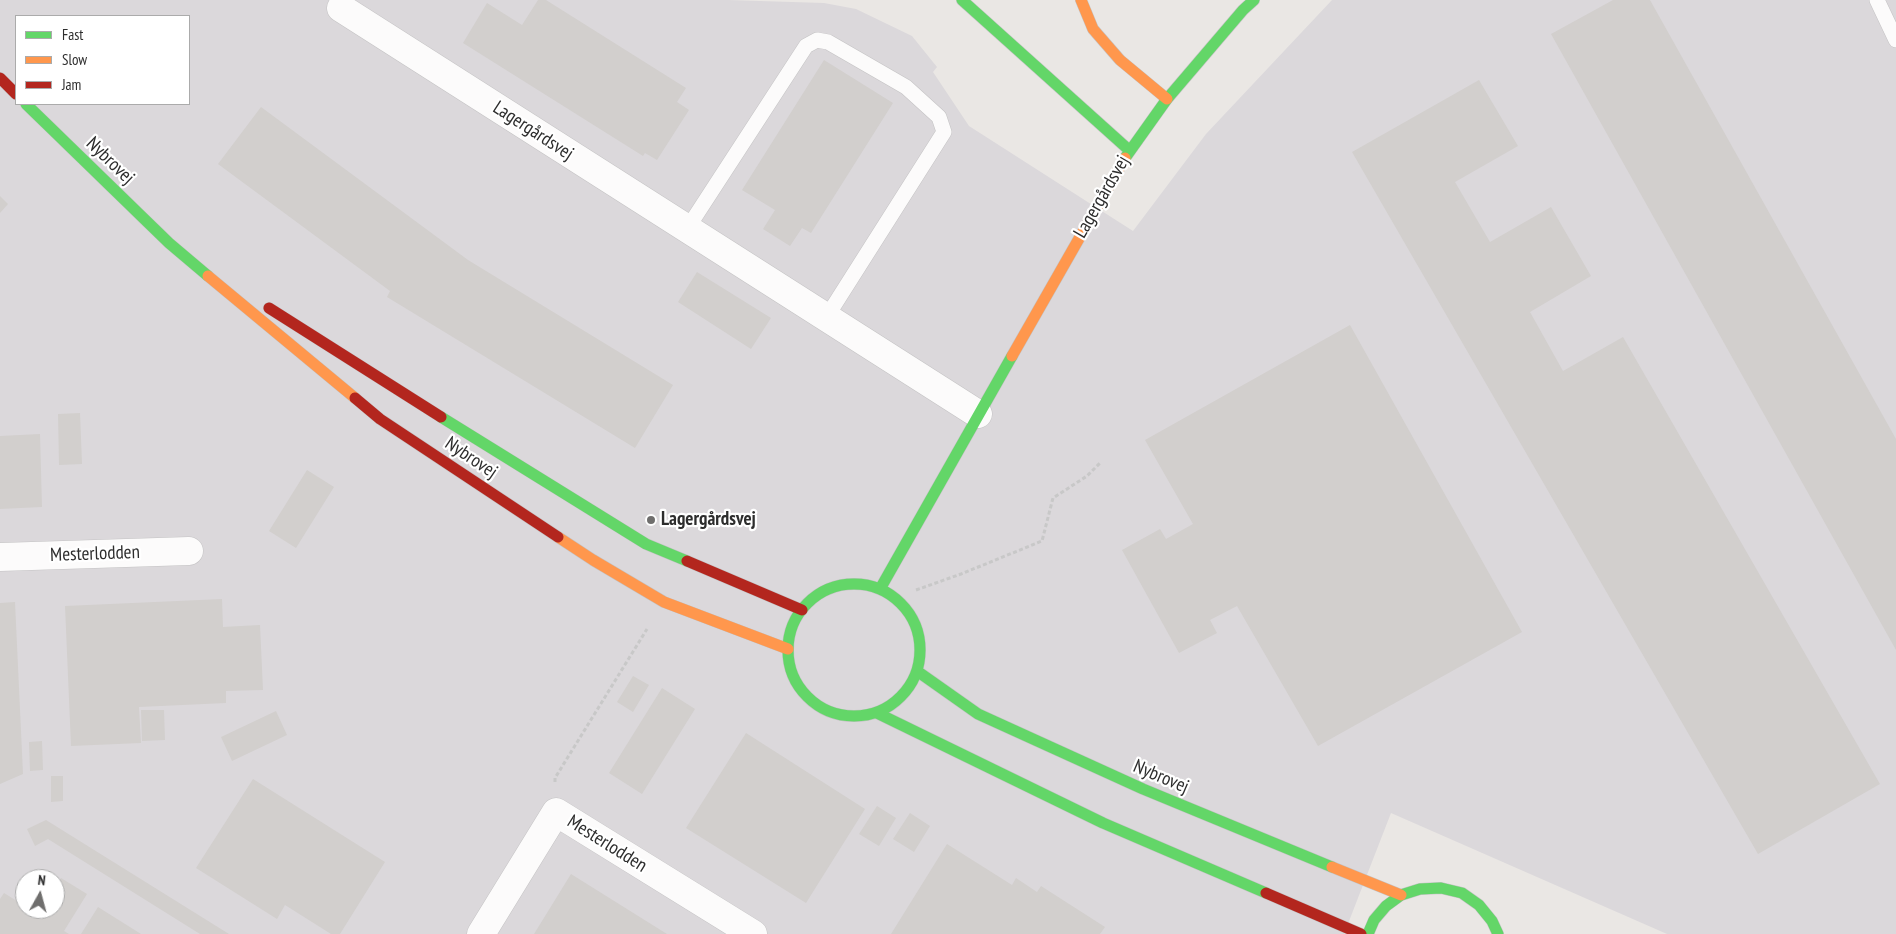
<!DOCTYPE html>
<html>
<head>
<meta charset="utf-8">
<style>
	body { margin:0 }
	#map { position:relative; width:1896px; height:934px; overflow:hidden; background:#eae7e4; font-family:"PT Sans Narrow",sans-serif }
	canvas { display:block }
	.legend { position:absolute; left:15px; top:15px; width:175px; height:90px; box-sizing:border-box; background:#fff; border:1px solid #ababab; margin:0; padding:6px 9px; list-style:none; font-size:15px; color:#2d2d2d }
	.legend li { display:flex; align-items:center; gap:10px; height:25px }
	.legend b { width:25px; border:1px solid #ababab }
	.north { position:absolute; left:15px; top:869px; width:50px; height:50px; box-sizing:border-box; background:#fff; border:1px solid #ababab; border-radius:50%; rotate:7deg; font-size:14px; font-weight:700; line-height:20px; text-align:center; color:#2d2d2d }
	.north::after { content:''; display:block; margin:auto; width:18px; height:22px; background:#6f6e6d; clip-path:polygon(50% 0,100% 100%,50% 72%,0 100%) }
</style>
</head>
<body>
<div id="map">
<canvas width="1896" height="934"></canvas>
<ul class="legend">
<li><b style="height:6px;background:#63d668"></b>Fast</li>
<li><b style="height:6px;background:#ff974d"></b>Slow</li>
<li><b style="height:6px;background:#b3261e"></b>Jam</li>
</ul>
<div class="north">N</div>
</div>
<script>
const c = document.querySelector('canvas').getContext('2d');
c.lineJoin = 'round';
function paint(path, color) {
  c.fillStyle = color;
  c.fill(path, 'evenodd');
}
function toPath(rows) {
  const path = new Path2D();
  for (const r of rows) {
    if (r.length === 3) {
      path.moveTo(r[0] + r[2], r[1]);
      path.arc(r[0], r[1], r[2], 0, 2 * Math.PI);
      continue;
    }
    path.moveTo(r[0], r[1]);
    for (let i = 2; i < r.length; i += 2) path.lineTo(r[i], r[i + 1]);
  }
  return path;
}
function trace(path, color, width, dash) {
  c.strokeStyle = color;
  c.lineWidth = width;
  c.lineCap = dash ? 'butt' : 'round';
  c.setLineDash(dash || []);
  c.stroke(path);
}
function write(font, color, halo, rows, align = 'center') {
  c.font = font + ' "PT Sans Narrow",sans-serif';
  c.lineWidth = 4.5;
  c.setLineDash([]);
  c.textBaseline = 'middle';
  c.strokeStyle = halo;
  c.fillStyle = color;
  for (const [text, x, y, turn = 0] of rows) {
    c.save();
    c.translate(x, y);
    c.rotate((+turn || 0) * Math.PI / 180);
    c.textAlign = isNaN(turn) ? turn : align;
    if (halo) c.strokeText(text, 0, 0);
    c.fillText(text, 0, 0);
    c.restore();
  }
}
paint(toPath([
	[0,0,728,0,824,3,856,9,912,36,937,67,933,72,969,126,1133,231,1206,134,1332,0,1896,0,1896,934,1667,934,1391,813,1344,934,0,934],
	[16,16,189,16,189,104,16,104],
	[25,879,55,879,55,909,25,909]
]), '#dbd8db');
paint(toPath([
	[538,0,546,0,686,88,677,102,689,110,657,160,645,153,643,156,463,43,487,3,522,25],
	[1613,0,1650,0,1896,439,1896,650,1551,34],
	[824,60,893,103,811,233,802,228,790,246,763,229,775,210,742,190],
	[1479,80,1518,146,1455,182,1490,242,1551,207,1591,276,1530,312,1563,371,1623,337,1880,784,1758,854,1352,152],
	[261,107,468,260,673,385,635,448,387,297,390,291,218,164],
	[0,196,8,204,0,213],
	[697,272,771,318,751,349,678,302],
	[1350,325,1522,632,1318,746,1237,606,1210,620,1217,633,1179,653,1122,550,1160,529,1166,539,1193,524,1145,440],
	[80,413,82,464,59,465,58,414],
	[40,434,42,507,0,509,0,436],
	[307,470,334,487,296,548,269,531],
	[222,599,223,627,260,625,263,690,226,691,226,703,139,707,141,743,71,746,65,606],
	[15,602,23,774,0,784,0,603],
	[633,676,649,685,633,712,617,702],
	[662,688,695,709,642,794,609,773],
	[141,710,164,710,165,740,142,741],
	[276,711,287,735,232,761,221,737],
	[746,733,865,809,806,903,686,828],
	[42,741,43,770,30,771,29,742],
	[51,776,63,776,63,801,51,802],
	[253,779,385,862,340,934,331,934,285,905,277,919,196,868],
	[877,806,896,818,879,846,859,834],
	[910,813,930,826,914,852,893,839],
	[46,820,229,934,200,934,48,839,35,846,27,829],
	[947,844,1012,885,1016,878,1037,892,1041,886,1105,927,1100,934,891,934],
	[571,874,667,934,534,934],
	[61,878,87,894,64,931,69,934,0,934,0,899,4,893,25,906,25,909,55,909,55,887],
	[98,907,141,934,81,934]
]), '#d2cfcd');
const lane = toPath([
	[1877,0,1896,40],
	[687,229,806,46,817,40,828,42,906,87,939,117,944,132,826,318]
]);
const street = toPath([
	[341,8,978,414],
	[0,557,189,551],
	[481,934,556,812,753,934]
]);
const fast = toPath([
	[962,0,1129,150],
	[26,104,169,243,208,276],
	[1125,158,1167,99,1243,10,1254,0],
	[441,417,646,544,687,561],
	[854,650,66],
	[880,589,1012,356],
	[917,671,978,714,1143,789,1332,867],
	[877,713,1103,823,1266,893],
	[1368,934,1374,920,1386,906,1401,895,1420,889,1441,888,1462,893,1479,905,1492,921,1498,934]
]);
const slow = toPath([
	[1081,0,1093,29,1120,60,1167,99],
	[208,276,355,398],
	[1012,356,1125,158],
	[558,537,593,560,664,602,788,649],
	[1332,867,1401,895]
]);
const jam = toPath([
	[0,78,16,94],
	[269,308,441,417],
	[355,398,380,419,558,537],
	[687,561,802,610],
	[1266,893,1361,934]
]);
trace(lane, '#c4c3c4', 16);
trace(street, '#c4c3c4', 29);
trace(fast, '#c4c3c4', 12);
trace(slow, '#c4c3c4', 12);
trace(jam, '#c4c3c4', 12);
trace(toPath([
	[916,590,961,574,1042,541,1053,498,1087,476,1101,462],
	[555,782,555,778,647,629]
]), '#c8c8c8', 3, [4, 2.5]);
trace(lane, '#fcfbfb', 15);
trace(street, '#fcfbfb', 28);
trace(fast, '#63d668', 11);
trace(slow, '#ff974d', 11);
trace(jam, '#b3261e', 11);
for (const [x, y, r, color] of [
	[651,520,5,"#6f6e6d"]
]) {
  const dot = new Path2D();
  dot.arc(x, y, r, 0, 2 * Math.PI);
  c.fillStyle = color;
  c.fill(dot);
  trace(dot, '#fff', 2);
}
write('19px', '#2d2d2d', '#fff', [
	["Lagergårdsvej",533,131,33],
	["Nybrovej",110,161,44],
	["Lagergårdsvej",1102,197,-60],
	["Nybrovej",471,458,34],
	["Mesterlodden",95,554,-2],
	["Nybrovej",1161,777,23],
	["Mesterlodden",607,844,32]
]);
write('bold 19px', '#2d2d2d', '#fff', [
	["Lagergårdsvej",661,520]
], 'left');
</script>
</body>
</html>
